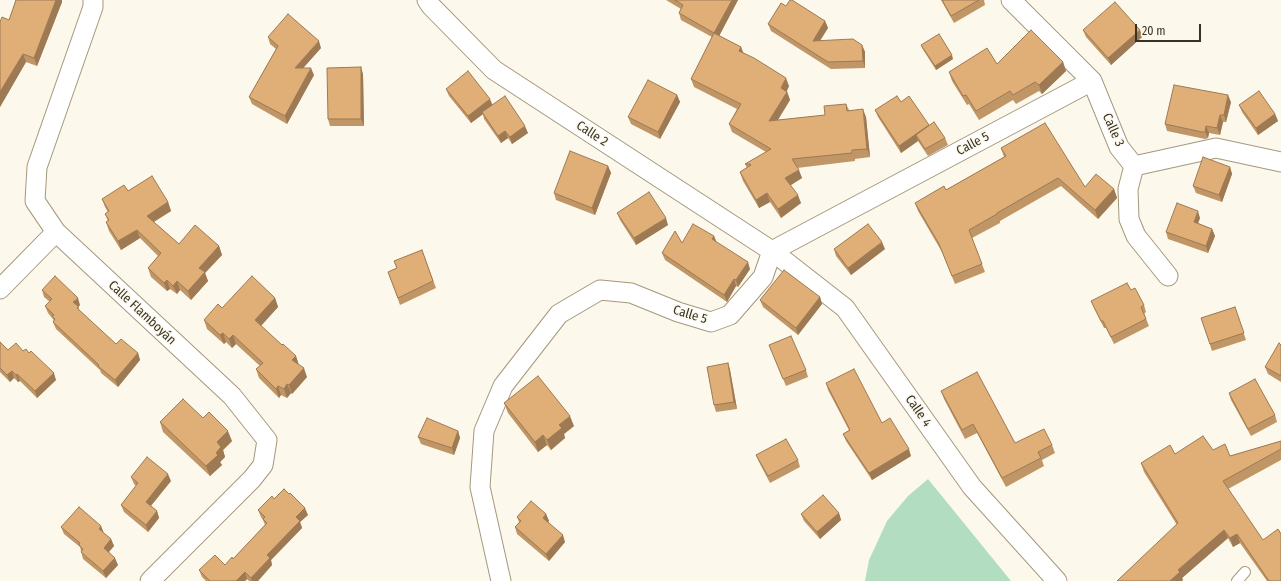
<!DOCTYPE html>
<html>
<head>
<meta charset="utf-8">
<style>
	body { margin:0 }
	#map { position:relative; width:1281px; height:581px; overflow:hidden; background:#fdf8ec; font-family:"Fira Sans Condensed",sans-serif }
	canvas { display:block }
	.scale { position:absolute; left:1135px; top:24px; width:66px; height:18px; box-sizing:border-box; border:2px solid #373226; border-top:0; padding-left:5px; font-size:12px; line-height:14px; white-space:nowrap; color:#373226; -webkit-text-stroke:3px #fdf8ec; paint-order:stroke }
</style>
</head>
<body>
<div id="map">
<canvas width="1281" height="581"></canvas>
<div class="scale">20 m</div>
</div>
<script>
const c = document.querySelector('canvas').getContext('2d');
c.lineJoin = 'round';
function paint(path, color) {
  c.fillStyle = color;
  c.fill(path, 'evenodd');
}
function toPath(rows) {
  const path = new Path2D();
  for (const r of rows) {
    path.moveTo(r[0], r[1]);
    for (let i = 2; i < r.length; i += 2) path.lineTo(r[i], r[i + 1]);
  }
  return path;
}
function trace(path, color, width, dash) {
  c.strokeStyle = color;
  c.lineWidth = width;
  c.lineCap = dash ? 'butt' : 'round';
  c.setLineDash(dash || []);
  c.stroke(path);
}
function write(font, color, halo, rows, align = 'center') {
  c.font = font + ' "Fira Sans Condensed",sans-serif';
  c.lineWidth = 3;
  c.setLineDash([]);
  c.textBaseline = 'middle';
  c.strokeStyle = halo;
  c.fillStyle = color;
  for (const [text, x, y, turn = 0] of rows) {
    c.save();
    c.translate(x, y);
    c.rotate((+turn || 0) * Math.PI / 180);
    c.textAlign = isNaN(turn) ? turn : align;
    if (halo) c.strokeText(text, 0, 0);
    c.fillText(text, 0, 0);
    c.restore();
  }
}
paint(toPath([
	[928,479,1011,581,865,581,869,560,887,521,908,496]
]), '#b3ddc1');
const service = toPath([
	[1237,581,1245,572]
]);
const minor = toPath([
	[93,0,93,7,37,167,35,201,56,232,232,396,267,440,263,465,252,479,150,581],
	[427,0,431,6,494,70,772,251,845,308,972,487,1057,581],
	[1011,0,1092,81,1119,147,1134,166,1216,148,1281,162],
	[1134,166,1128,189,1129,219,1136,236,1168,276],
	[0,289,56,232],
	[501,581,480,487,484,431,503,386,559,314,600,290,631,293,678,312,711,322,730,315,763,277,772,251,1092,81]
]);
trace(service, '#a5987c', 12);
trace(minor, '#a5987c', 21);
trace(service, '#fff', 10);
trace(minor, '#fff', 19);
paint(toPath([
	[16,0,62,0,62,2,37,66,26,62,0,107,0,22,9,20],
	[666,0,738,0,719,36,741,47,744,54,789,86,787,91,790,100,778,120,825,115,846,104,849,110,866,117,870,157,855,159,855,161,797,168,802,178,790,185,801,203,781,218,770,202,759,208,743,181,740,172,747,168,745,164,766,152,732,132,729,124,737,109,694,87,691,79,712,37,681,20,679,13,681,9],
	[941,0,984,0,985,5,954,23],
	[786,6,825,21,828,28,820,41,862,45,865,52,865,68,831,69,771,31,768,24],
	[1083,30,1140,30,1142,37,1111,65,1086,37],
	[268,37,321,48,303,68,314,75,287,124,252,104,249,97,276,49,270,44],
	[921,45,953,59,936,70,922,48],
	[1063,62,1066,71,1042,94,1039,91,1016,104,1013,100,979,120,969,104,967,105,952,81,949,72,997,64],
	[363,74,364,126,330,126,328,119],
	[446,89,492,105,528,133,512,144,508,138,501,143,484,119,483,114,471,123,449,96],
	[677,95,680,102,660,139,631,124,628,117],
	[901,102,929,125,945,138,948,145,928,156,918,141,901,153,878,117,875,110],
	[1231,102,1226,122,1223,122,1220,135,1209,133,1208,138,1205,139,1167,131,1165,124],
	[1239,105,1275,114,1278,121,1258,135,1242,112],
	[1001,148,1085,187,1114,189,1117,198,1098,219,1061,186,1000,221,1000,223,972,238,985,272,955,284,942,252,918,211,915,203,946,190,1004,157],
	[608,166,611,173,595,215,556,200,554,193],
	[1230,167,1232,174,1222,202,1196,193,1193,186],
	[128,191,168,202,171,211,154,222,179,244,219,246,222,255,205,273,208,281,191,300,180,290,177,294,170,289,167,291,151,277,148,268,158,256,140,238,121,250,109,231,106,222,108,221,105,214,108,212,105,207,102,199],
	[617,213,668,225,636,245,620,220],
	[1200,218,1198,223,1212,229,1215,236,1208,253,1168,239,1166,232],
	[714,236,716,242,750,269,738,287,736,286,727,302,665,260,662,253,682,243],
	[834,249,885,249,851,275,836,256],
	[422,250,436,288,400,305,388,272,397,268,394,261],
	[42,290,80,305,78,307,80,311,116,344,138,353,140,360,118,387,101,373,100,370,56,329,53,322,54,321,53,319,48,313,45,306,50,302,44,297],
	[1131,290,1144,305,1146,312,1144,314,1149,326,1114,344,1106,328,1104,328,1094,308,1091,301],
	[820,297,822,304,798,335,763,307,760,300],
	[275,298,278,307,261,326,282,345,296,356,298,364,307,377,292,394,291,393,287,398,281,395,279,398,259,378,256,369,260,366,236,344,232,348,226,342,224,344,207,329,204,320],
	[1235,307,1246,340,1212,351,1201,318],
	[0,342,8,350,23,351,56,380,37,398,20,381,18,382,14,378,10,382,0,372],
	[769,345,806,370,808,377,786,386],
	[1281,345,1281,382,1268,374,1265,367],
	[728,363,730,370,737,409,716,412,714,405],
	[826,383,882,423,911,456,872,480,846,441,843,434,849,430,828,390],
	[941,391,1015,443,1052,445,1055,453,1042,460,1044,466,1006,487,977,433,965,439,944,399],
	[1229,393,1275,415,1277,422,1251,436,1231,400],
	[504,403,574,426,564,434,565,438,551,450,547,445,538,452,508,413],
	[203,418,232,441,223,450,225,457,220,462,222,465,210,476,163,432,160,422],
	[458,431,460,438,454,455,421,444,418,437],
	[1281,441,1281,460,1228,489,1281,581,1267,581,1240,543,1233,547,1228,538,1182,578,1183,580,1182,581,1117,581,1177,525,1144,472,1141,463,1175,454,1213,450,1230,456],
	[756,455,798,460,800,467,770,483,759,462],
	[131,477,171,481,151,506,157,511,159,518,148,532,124,512,121,505,136,486,134,484],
	[274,499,308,515,300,522,302,528,271,560,272,565,258,581,249,581,247,579,245,581,206,581,202,577,199,570,225,565,233,559,265,525,263,520,261,517,258,510],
	[839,513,841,520,820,539,804,521,801,514],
	[546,514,549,521,548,522,565,542,549,561,517,534,515,527,519,522,517,517],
	[61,527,103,533,111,539,114,546,109,552,118,565,106,578,83,559,80,547,64,534]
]), '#c19666');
paint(toPath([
	[56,0,62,0,62,2,37,66,34,58],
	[732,0,738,0,717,40,714,33],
	[825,21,828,28,815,48,813,41],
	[1140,30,1142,37,1111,65,1108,58],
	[319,41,321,48,297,75,295,68],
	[862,45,865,52,865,68,863,61],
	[741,47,744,56,739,51],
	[23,54,26,62,0,107,0,92],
	[952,55,953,59,936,70,935,66],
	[1063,62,1066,71,1042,94,1039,85],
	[361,67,363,74,364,126,361,119],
	[311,68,314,75,287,124,285,116],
	[786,78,789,86,784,96,781,88],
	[787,92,790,100,772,129,769,121],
	[677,95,680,102,660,139,658,132],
	[1228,95,1231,102,1226,122,1224,115],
	[490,99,493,106,482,112,483,114,471,123,468,116],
	[863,109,866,117,870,157,867,149],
	[1275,114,1278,121,1258,135,1256,128],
	[1220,115,1223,122,1220,135,1217,128],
	[929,125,916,135,918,141,901,153,899,146],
	[525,126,528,133,512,144,510,137],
	[1206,126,1209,133,1208,138,1205,132],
	[505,131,508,138,501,143,498,136],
	[608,166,611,173,595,215,592,208],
	[1230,167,1232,174,1222,202,1219,195],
	[799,170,802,178,788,187,785,178],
	[1114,189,1117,198,1098,219,1095,210],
	[767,193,770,202,759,208,756,200],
	[798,195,801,203,781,218,778,209],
	[168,202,171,211,150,224,147,216],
	[1198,211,1200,218,1196,229,1194,222],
	[666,218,668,225,636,245,634,238],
	[1212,229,1215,236,1208,253,1206,246],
	[137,230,140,238,121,250,118,241],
	[714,236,717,243,712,239],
	[882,242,885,249,851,275,848,268],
	[219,246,222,255,205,273,208,281,191,300,188,291,199,268],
	[748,262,750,269,738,287,736,280],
	[734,279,736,286,727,302,724,295],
	[167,280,170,289,167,291,164,283],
	[177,281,180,290,177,294,173,286],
	[820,297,822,304,798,335,796,328],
	[78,298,80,305,76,309,73,302],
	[275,298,278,307,258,329,255,320],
	[223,333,226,342,224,344,220,335],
	[233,335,236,344,232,348,229,339],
	[138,353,140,360,118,387,115,380],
	[296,356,299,365,292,360],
	[728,363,730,370,737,409,734,402],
	[304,368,307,377,292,394,289,385],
	[12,371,14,378,10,382,7,375],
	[54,373,56,380,37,398,35,391],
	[17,374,20,381,18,382,16,375],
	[287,384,291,393,287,398,284,389],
	[278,386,281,395,279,398,276,389],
	[570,416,574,426,564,434,565,438,551,450,547,440,559,425],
	[228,431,232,441,223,450,225,457,220,462,222,465,210,476,206,466,216,453,217,442],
	[458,431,460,438,454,455,452,448],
	[543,435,547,445,538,452,535,442],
	[909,449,911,456,872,480,869,473],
	[168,474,171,481,148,509,146,502],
	[305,508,308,515,300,522,302,528,271,560,272,565,258,581,252,581,251,578,267,555,296,517],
	[157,511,159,518,148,532,146,525],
	[839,513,841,520,820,539,817,532],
	[546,514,549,521,546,525,543,518],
	[101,526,104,533,99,529],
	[1224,530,1228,538,1182,578,1183,580,1182,581,1170,581,1178,570],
	[1237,534,1240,543,1233,547,1230,538],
	[563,535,565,542,549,561,546,554],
	[111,539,114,546,106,555,104,548],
	[115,558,118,565,106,578,103,571],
	[245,572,247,579,245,581,236,581]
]), '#9d7a53');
const building = toPath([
	[16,0,56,0,34,58,23,54,0,92,0,22,2,17,9,20,16,0],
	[675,0,732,0,714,33,679,13,683,5,675,0],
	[790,0,792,0,825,21,813,41,853,39,862,45,863,61,828,62,768,24,781,3,786,6,790,0],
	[942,0,979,0,951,16,942,0],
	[1115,2,1140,30,1108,58,1083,30,1115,2],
	[288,14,319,41,295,68,311,68,285,116,249,97,278,46,268,37,288,14],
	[1031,30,1063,62,1039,85,1035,82,1013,95,1010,91,976,111,966,95,963,96,949,72,987,48,997,64,1031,30],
	[714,33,741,47,739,51,754,58,786,78,781,88,787,92,769,121,825,115,824,106,846,104,847,111,863,109,867,149,852,150,852,153,792,159,799,170,785,178,798,195,778,209,767,193,756,200,740,172,751,165,750,164,745,164,771,149,729,124,741,104,691,79,714,33],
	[939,34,952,55,935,66,921,45,939,34],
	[361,67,361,119,328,119,327,68,361,67],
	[468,71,490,99,468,116,446,89,468,71],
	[648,80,677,95,658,132,628,117,648,80],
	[1174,85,1228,95,1224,115,1220,115,1217,128,1206,126,1205,132,1202,132,1165,124,1174,85],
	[1259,91,1275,114,1256,128,1239,105,1259,91],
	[505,96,525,126,510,137,505,131,498,136,482,112,505,96],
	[897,96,901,102,909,96,929,125,899,146,875,110,897,96],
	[934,122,945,138,925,149,916,135,934,122],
	[1045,123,1085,187,1096,174,1114,189,1095,210,1058,178,997,213,997,214,969,230,982,264,952,276,939,244,915,203,944,186,946,190,1006,156,1001,148,1045,123],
	[570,151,608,166,592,208,554,193,570,151],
	[1203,157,1230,167,1219,195,1193,186,1203,157],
	[152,176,168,202,147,216,179,244,195,225,219,246,199,268,205,272,188,291,177,281,173,286,167,280,164,283,148,268,161,253,137,230,118,241,106,222,109,220,105,214,109,211,102,199,124,185,128,191,152,176],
	[649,192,666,218,634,238,617,213,649,192],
	[1177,203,1198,211,1194,222,1212,229,1206,246,1166,232,1177,203],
	[693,224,714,236,712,239,748,262,736,280,734,279,724,295,662,253,675,231,682,243,693,224],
	[868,224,882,242,848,268,834,249,868,224],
	[422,250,433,281,398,298,388,272,397,268,394,261,422,250],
	[784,270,820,297,796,328,760,300,784,270],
	[55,276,78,298,73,302,79,307,77,308,116,344,121,339,138,353,115,380,98,366,99,365,53,322,55,319,52,316,54,315,45,306,52,299,42,290,55,276],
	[252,276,275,298,255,320,282,345,283,344,296,356,292,360,304,368,289,385,287,384,284,389,278,386,276,389,256,369,263,363,233,335,229,339,223,333,220,335,204,320,218,304,222,308,252,276],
	[1127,283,1131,290,1135,288,1144,305,1141,307,1146,319,1111,337,1103,321,1101,321,1091,301,1127,283],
	[1235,307,1244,333,1210,344,1201,318,1235,307],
	[791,336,806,370,783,379,769,345,791,336],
	[0,342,8,350,16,343,23,351,26,349,29,353,31,351,54,373,35,391,17,374,16,375,12,371,7,375,0,368,0,342],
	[1279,343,1281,345,1281,376,1265,367,1279,343],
	[728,363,734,402,714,405,707,367,728,363],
	[854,369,882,423,890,418,909,449,869,473,843,434,850,430,826,383,854,369],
	[977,372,1015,443,1044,429,1052,445,1038,452,1041,458,1002,478,973,424,962,430,941,391,977,372],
	[538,376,570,416,559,425,562,428,547,440,543,435,535,442,504,403,538,376],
	[1255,379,1275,415,1248,429,1229,393,1255,379],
	[183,399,203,418,209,412,228,431,217,442,221,447,216,453,218,455,206,466,160,422,183,399],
	[427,418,458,431,452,448,418,437,427,418],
	[1203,436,1213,450,1225,444,1230,456,1281,441,1281,449,1223,481,1263,540,1278,529,1281,534,1281,581,1269,581,1237,534,1230,538,1224,530,1178,570,1180,572,1170,581,1117,581,1178,523,1141,463,1170,445,1175,454,1203,436],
	[786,439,798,460,768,476,756,455,786,439],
	[147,457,168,474,146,502,157,511,146,525,121,505,138,483,131,477,147,457],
	[284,489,289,494,290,493,305,508,296,517,300,521,267,555,270,558,251,578,245,572,236,581,210,581,199,570,215,555,225,565,232,557,233,559,267,523,263,519,265,517,258,510,272,496,274,499,284,489],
	[823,495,839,513,817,532,801,514,823,495],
	[531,501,546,514,543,518,563,535,546,554,515,527,521,521,517,517,531,501],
	[79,507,101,526,99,529,111,539,104,548,115,558,103,571,81,552,83,549,79,545,80,543,61,527,79,507]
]);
paint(building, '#e0ae77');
trace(building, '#9d7a53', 1);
write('13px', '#373226', '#fdf8ec', [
	["Calle 3",1113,130,66],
	["Calle 2",592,134,33],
	["Calle 5",973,144,-28],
	["Calle Flamboyán",142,313,43],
	["Calle 5",690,315,17],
	["Calle 4",918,411,55]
]);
</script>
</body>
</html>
